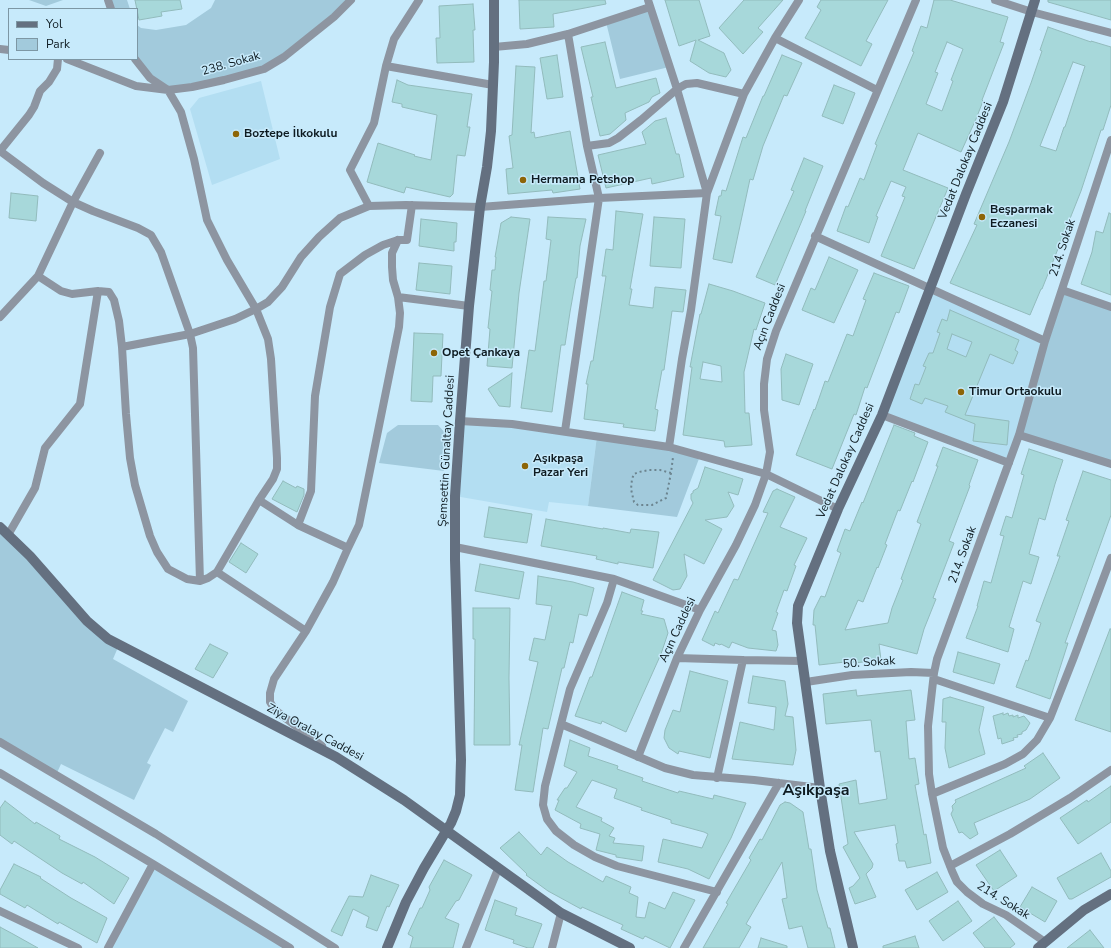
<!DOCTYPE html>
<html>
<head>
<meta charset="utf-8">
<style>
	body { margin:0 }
	#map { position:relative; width:1111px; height:948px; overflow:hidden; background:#c7eafb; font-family:"Nunito Sans",sans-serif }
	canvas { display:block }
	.legend { position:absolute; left:8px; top:8px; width:130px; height:52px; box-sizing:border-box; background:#c7eafb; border:1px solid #7d97a4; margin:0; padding:5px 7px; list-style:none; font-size:12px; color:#0e1b21 }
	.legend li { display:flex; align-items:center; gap:8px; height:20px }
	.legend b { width:20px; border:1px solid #7d97a4 }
</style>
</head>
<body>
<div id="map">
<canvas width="1111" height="948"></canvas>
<ul class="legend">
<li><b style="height:5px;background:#647080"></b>Yol</li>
<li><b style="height:11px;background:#a2cadc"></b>Park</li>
</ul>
</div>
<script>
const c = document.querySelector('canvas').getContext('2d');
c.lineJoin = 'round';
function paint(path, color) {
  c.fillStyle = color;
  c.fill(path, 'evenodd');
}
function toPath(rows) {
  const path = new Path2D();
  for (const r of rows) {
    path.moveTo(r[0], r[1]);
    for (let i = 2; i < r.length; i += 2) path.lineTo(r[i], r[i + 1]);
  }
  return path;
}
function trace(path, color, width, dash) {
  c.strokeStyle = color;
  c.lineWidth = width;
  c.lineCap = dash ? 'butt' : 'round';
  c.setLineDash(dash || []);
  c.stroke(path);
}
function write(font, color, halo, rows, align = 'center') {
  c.font = font + ' "Nunito Sans",sans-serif';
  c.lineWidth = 3;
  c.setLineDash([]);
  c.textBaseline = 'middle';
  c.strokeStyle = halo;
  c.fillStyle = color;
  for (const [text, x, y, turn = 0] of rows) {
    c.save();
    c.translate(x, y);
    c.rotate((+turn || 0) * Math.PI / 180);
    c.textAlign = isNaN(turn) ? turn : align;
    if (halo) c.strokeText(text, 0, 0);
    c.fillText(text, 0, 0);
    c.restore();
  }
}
paint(toPath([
	[261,81,280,159,212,185,190,109,199,98],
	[930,288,1045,341,1009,463,882,415],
	[460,421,597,436,588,506,549,502,547,512,455,496],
	[153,864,290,948,108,948]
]), '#b3def2');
paint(toPath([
	[29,0,63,0,46,6],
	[108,0,127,0,130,9,111,9],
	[215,0,351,0,264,69,168,90,150,78,137,59,137,25,141,28,156,30,186,25,211,8],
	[650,7,669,67,620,79,606,22],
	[1062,290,1111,307,1111,464,1019,435],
	[398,425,438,425,446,434,444,471,379,463,387,433],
	[597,436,700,456,677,517,588,506],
	[0,528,87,621,119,645,113,659,188,701,173,732,165,728,147,763,151,765,134,800,61,764,56,775,0,742]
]), '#a2cadc');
const building = toPath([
	[135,0,180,0,182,9,161,12,162,16,139,20,135,0],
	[519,0,605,0,606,4,553,14,554,27,520,29,519,0],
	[665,0,699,0,710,36,698,40,724,53,731,70,726,77,709,73,690,61,696,40,679,46,665,0],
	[744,0,783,0,758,28,763,32,743,54,719,28,744,0],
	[821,0,888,0,866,41,872,44,861,66,805,38,821,10,817,7,821,0],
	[934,0,950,0,1008,17,1000,42,1004,43,982,100,983,101,976,119,961,152,918,133,903,170,948,188,914,269,881,256,905,197,902,196,906,187,891,181,876,216,878,217,869,243,837,231,846,206,848,207,860,178,864,180,877,145,875,144,914,52,912,51,921,26,927,28,934,0],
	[947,42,963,49,951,80,953,81,942,111,926,104,938,73,935,72,947,42],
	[1048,0,1111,0,1111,20,1048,2,1048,0],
	[473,4,475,30,473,30,474,62,437,63,436,38,440,38,439,6,473,4],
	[1048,27,1091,42,1091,41,1111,47,1111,105,1103,130,1101,130,1081,191,1042,289,1041,289,1030,315,950,283,977,225,974,224,1009,142,1031,83,1042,51,1040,50,1048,27],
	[1073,62,1085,66,1065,127,1064,127,1056,151,1040,146,1073,62],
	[605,42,616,88,656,78,660,93,652,97,649,102,625,113,626,120,610,134,600,136,591,97,593,97,581,47,605,42],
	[557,55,563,97,547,99,540,58,557,55],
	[782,55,802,63,787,96,784,95,763,146,753,180,750,179,732,263,713,259,721,216,715,215,719,196,721,196,722,190,726,191,743,137,746,138,763,96,764,96,782,55],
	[516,66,535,67,531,133,534,132,535,138,570,131,580,189,553,193,552,190,508,194,506,169,513,168,509,136,512,135,516,66],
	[397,80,408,85,472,94,467,127,470,127,465,156,457,155,453,194,450,197,406,187,404,193,367,182,378,143,415,155,414,156,431,160,437,115,402,107,402,104,392,102,397,80],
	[834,85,855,93,843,124,822,116,834,85],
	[666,118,676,154,679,154,684,177,652,184,651,178,606,188,598,155,646,144,642,132,655,121,666,118],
	[804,158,823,166,805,211,806,211,775,285,756,277,794,191,791,190,804,158],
	[11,193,38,196,36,221,9,218,11,193],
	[616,211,643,214,630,289,632,289,629,305,653,308,655,287,686,290,683,312,672,311,664,370,662,370,655,409,658,410,655,431,623,427,624,424,584,419,588,384,586,384,591,361,593,361,606,276,602,276,606,249,613,250,616,211],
	[1109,213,1111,214,1111,295,1081,284,1092,252,1096,231,1103,233,1109,213],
	[511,217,530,219,519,293,512,368,487,366,490,329,488,328,492,291,490,290,492,270,495,270,496,257,495,257,501,223,511,217],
	[548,217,586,219,580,246,577,278,576,278,570,312,565,345,561,345,552,412,521,408,529,350,535,351,544,281,546,281,551,240,546,239,548,217],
	[654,217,685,219,681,268,650,266,654,217],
	[421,219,457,223,456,242,454,242,454,251,419,246,421,219],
	[829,257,858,270,834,323,802,310,811,288,815,290,829,257],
	[419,263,452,266,450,294,416,290,419,263],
	[874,273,909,286,899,313,896,312,867,388,865,387,856,415,854,414,832,469,796,455,814,409,815,410,825,381,828,382,847,334,853,336,866,300,863,299,874,273],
	[709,284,733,291,765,303,756,330,754,329,744,372,745,413,749,413,752,445,725,447,724,441,683,435,692,367,690,367,700,314,701,314,709,284],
	[703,362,721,366,722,382,700,379,703,362],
	[950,310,1019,340,1015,350,1018,352,1013,364,990,354,965,415,1009,421,1007,445,973,441,975,424,945,412,948,406,925,398,922,404,910,399,915,384,919,385,926,367,923,366,929,353,933,353,940,333,937,332,942,319,947,321,950,310],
	[952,334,972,342,966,357,947,349,952,334],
	[414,333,443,334,441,376,433,376,432,402,411,401,414,333],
	[786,354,813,364,799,405,782,400,781,369,786,354],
	[512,373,510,407,499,406,488,389,512,373],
	[894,425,915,433,914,436,928,442,913,482,912,481,900,511,898,510,885,544,887,545,878,568,877,567,863,602,858,600,845,630,888,623,892,608,903,580,901,579,921,524,917,522,938,466,936,466,943,447,978,460,969,485,970,486,949,541,954,543,933,598,936,599,924,629,917,654,879,644,881,660,854,663,854,661,819,665,815,625,813,625,814,610,821,596,825,597,841,553,837,551,845,529,850,531,862,502,863,503,894,425],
	[1029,449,1063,460,1055,484,1045,520,1039,518,1029,554,1039,557,1031,584,1023,581,1009,627,1014,629,1008,652,966,638,978,606,977,606,984,581,991,583,1004,536,1000,535,1006,516,1012,518,1024,475,1021,474,1029,449],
	[705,467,743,479,738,495,728,492,734,506,727,517,705,520,722,529,704,564,684,554,687,576,680,589,673,590,653,580,693,503,691,499,691,494,693,493,693,491,698,488,705,467],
	[1083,471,1111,480,1111,515,1065,643,1068,643,1050,699,1016,687,1026,660,1028,661,1041,623,1036,621,1060,556,1057,556,1069,521,1066,520,1083,471],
	[283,481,296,488,297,486,304,489,304,495,297,512,272,499,283,481],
	[777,489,795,497,780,527,807,538,794,565,796,566,787,591,784,590,776,612,778,613,772,630,776,631,778,645,776,651,748,648,732,642,729,648,721,644,720,645,715,643,714,646,702,640,715,611,718,613,734,579,738,580,768,513,763,512,773,491,777,489],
	[489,507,532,514,527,543,484,537,489,507],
	[546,519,603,529,603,528,630,533,631,529,659,532,653,568,618,562,618,564,596,559,597,556,541,546,546,519],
	[241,543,258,554,246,573,229,562,241,543],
	[480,564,524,572,519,599,475,591,480,564],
	[538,576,573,582,594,588,587,616,579,614,573,643,570,642,564,668,562,668,548,729,543,728,533,792,515,790,522,745,519,745,538,662,529,660,534,638,545,640,552,606,536,604,538,576],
	[622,592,644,600,641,611,643,611,641,614,664,619,668,633,661,654,626,732,602,721,601,724,575,716,590,677,592,677,622,592],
	[473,608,510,608,509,678,510,745,474,745,475,639,473,639,473,608],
	[1110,629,1111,629,1111,732,1075,720,1110,629],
	[210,644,228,653,213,678,195,669,210,644],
	[958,652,1000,664,994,684,953,672,958,652],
	[690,671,728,681,710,758,679,751,678,754,669,748,664,738,665,730,673,710,680,712,690,671],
	[753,676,785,681,788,704,785,716,793,717,796,750,793,765,732,759,740,722,774,730,776,707,748,703,753,676],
	[856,690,857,696,911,690,915,720,906,721,909,759,915,758,919,784,915,785,924,835,926,834,931,863,907,868,905,861,899,861,896,844,898,843,895,825,854,832,873,864,872,868,866,874,876,897,855,904,849,888,853,886,860,878,843,847,848,844,839,784,856,780,859,804,887,799,880,751,875,752,871,720,826,724,823,694,856,690],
	[950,697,984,707,979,730,985,754,949,768,945,748,946,722,942,722,943,699,950,697],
	[1003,713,1003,715,1008,713,1009,716,1013,715,1013,717,1018,715,1018,718,1024,716,1030,723,1026,730,1022,732,1022,734,1017,735,1018,737,1013,738,1014,740,1002,744,1001,738,998,739,993,716,1003,713],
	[570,740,590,748,588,756,618,766,617,769,643,778,642,781,678,793,679,791,713,799,714,795,746,803,731,838,709,879,688,869,658,862,663,839,702,848,708,834,704,832,671,823,671,820,641,810,642,808,614,798,617,789,592,780,576,807,602,818,601,821,614,828,609,836,615,838,613,843,644,846,642,861,616,857,616,855,596,850,600,834,580,828,581,824,555,810,559,800,557,800,565,788,567,788,577,772,564,766,570,740],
	[1043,753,1060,778,1030,799,974,823,978,834,970,839,962,832,959,833,951,814,953,810,952,806,956,802,955,800,1026,768,1024,766,1043,753],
	[1111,786,1111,822,1078,844,1060,818,1087,800,1088,802,1111,786],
	[5,801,35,824,36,822,60,836,59,839,95,857,129,878,114,904,83,882,82,884,62,873,14,841,12,844,0,835,0,808,5,801],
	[785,802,790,803,803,812,809,849,811,849,817,890,828,928,830,928,835,948,808,948,802,926,789,929,782,899,787,898,782,862,746,924,751,927,739,948,703,948,728,904,726,903,751,860,749,858,760,839,762,840,780,805,785,802],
	[519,832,541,855,547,847,568,862,603,882,606,876,631,887,629,893,638,897,636,917,645,918,649,902,665,909,673,892,695,900,670,948,645,936,643,939,621,929,623,925,582,907,581,909,548,891,526,875,527,874,500,848,519,832],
	[1000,850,1017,876,994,891,976,865,1000,850],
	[1101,853,1111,871,1111,877,1072,899,1069,899,1057,878,1101,853],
	[444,860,472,875,459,900,456,901,445,918,459,924,453,948,410,948,413,937,408,934,420,908,422,908,430,890,429,887,444,860],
	[14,864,41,877,40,878,71,898,107,918,97,943,59,922,58,924,27,905,25,908,0,894,0,890,14,864],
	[937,872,948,892,917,910,905,890,937,872],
	[371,875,399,885,389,907,387,906,377,931,366,927,369,917,353,909,342,936,331,931,349,896,363,897,371,875],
	[1032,887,1057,901,1045,922,1020,907,1032,887],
	[495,900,517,908,515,915,542,924,533,948,528,948,513,943,514,940,485,930,495,900],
	[958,901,972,921,943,941,929,921,958,901],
	[994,917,1015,944,1010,948,985,948,973,933,994,917],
	[0,927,13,934,38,948,0,948,0,927],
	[1090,930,1104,948,1067,948,1090,930],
	[915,936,919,948,883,948,883,946,915,936],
	[761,938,787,946,787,948,758,948,761,938]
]);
paint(building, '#a7d8da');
trace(building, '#92bbbc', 1);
trace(toPath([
	[671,473,660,470,649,470,639,472,634,474,632,479,631,489,634,502,638,505,652,505,666,498,671,473,673,457]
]), '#6c848f', 2, [2, 3]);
trace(toPath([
	[108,0,111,9],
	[648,0,677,89,707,193,691,310,682,359,669,447],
	[995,0,1032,12,1111,33],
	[775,38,877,90],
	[494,47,527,44,568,34,650,7],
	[0,49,9,50],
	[67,59,136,86,168,90,192,87,224,80,264,69,284,57,334,17,351,0],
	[386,66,493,85],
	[587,146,609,143,618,138,641,120,677,89,686,84,697,83,744,94],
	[0,151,43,183,73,202,93,211,138,228,151,235,161,252,190,334,193,348,200,581],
	[0,151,29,115,34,107,40,91,49,82,57,69,58,59],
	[369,206,350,170,374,123,386,66,394,39,419,0],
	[815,236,1045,341],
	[38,276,61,291,72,294,98,291,109,292,114,300,119,321,122,347,126,414,130,458,135,485,150,536,157,552,168,569,187,579,200,581,208,578,217,572,259,500,273,479,277,469,277,458,271,359,268,339,256,309,227,260,207,220,194,159,181,112,168,90,150,78,135,59],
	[1062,290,1111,307],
	[398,297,469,306],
	[0,317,38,276,73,202,100,153],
	[122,347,190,334,235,319,256,309,268,302,282,287,301,257,319,237,340,218,369,206,406,205,480,207,599,198,707,193,744,94,775,38,799,0],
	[882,415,1009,463],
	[460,421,512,424,669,447,766,474,838,509],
	[565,431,599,198,587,146,568,34],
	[1019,435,1111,464],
	[259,500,298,525,348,548],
	[298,525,311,491,315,396,330,307,340,274,365,255,383,245,398,240,407,240,412,205],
	[8,535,35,488,45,448,80,404,98,291],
	[455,547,614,579,700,610],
	[217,572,306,631],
	[614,579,607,603,570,689,545,786,543,805,547,819,556,831,574,845,595,857,617,866,717,892],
	[677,658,743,660,802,661],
	[934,679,1050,718],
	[806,682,852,675,911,672,934,673],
	[561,724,665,768,693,775,754,780,820,788],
	[0,742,156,834,335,948],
	[322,746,275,710,270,702,270,693,274,679,306,631,333,582,348,548,359,525,399,327,400,313,398,297,393,280,392,267,392,253,398,240],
	[638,757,677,658,700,610,736,545,755,505,766,474,770,452,764,410,764,384,767,359,776,331,916,0],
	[0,773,153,864,290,948],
	[717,778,743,660],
	[932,794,1005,764,1023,754,1037,740,1050,718,1074,657,1111,558],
	[950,866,1010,834,1070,798,1111,770],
	[0,911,78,948],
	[1045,942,1006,915,983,904,967,892,957,882,952,871,943,848,932,794,929,774,928,726,934,673,937,659,1019,435,1045,341,1111,140],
	[108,948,153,864],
	[466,948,498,869],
	[552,948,561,913],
	[684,948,779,783]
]), '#8d95a1', 8);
trace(toPath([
	[0,527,30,556,87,621,108,639,336,757,404,800,561,913,630,948],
	[387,948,406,902,424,868,451,823,456,811,460,795,461,760,455,560,455,496,460,421,469,306,480,207,487,167,491,131,494,62,494,0],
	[853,948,830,851,820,788,797,623,798,606,838,509,882,415,966,194,1003,102,1035,0],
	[1038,948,1084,910,1111,894]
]), '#647080', 10);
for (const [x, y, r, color] of [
	[236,134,4,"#8d6507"],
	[523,180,4,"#8d6507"],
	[982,217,4,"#8d6507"],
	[434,353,4,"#8d6507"],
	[961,392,4,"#8d6507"],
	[525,466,4,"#8d6507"]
]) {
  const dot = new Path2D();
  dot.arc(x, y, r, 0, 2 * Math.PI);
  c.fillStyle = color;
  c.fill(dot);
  trace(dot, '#c7eafb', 1.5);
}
write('12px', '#0e1b21', '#c7eafb', [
	["238. Sokak",231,64,-16],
	["Vedat Dalokay Caddesi",966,161,-68],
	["214. Sokak",1063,248,-72],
	["Açın Caddesi",770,317,-69],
	["Şemsettin Günaltay Caddesi",447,451,-87],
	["Vedat Dalokay Caddesi",846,461,-66],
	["214. Sokak",963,555,-70],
	["Açın Caddesi",678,630,-65],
	["50. Sokak",869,663,-4],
	["Ziya Oralay Caddesi",315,733,28],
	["214. Sokak",1003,901,32]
]);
write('bold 12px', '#0e1b21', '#c7eafb', [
	["Boztepe İlkokulu",244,134],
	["Hermama Petshop",531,180],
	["Beşparmak",990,210],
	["Eczanesi",990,224],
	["Opet Çankaya",442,353],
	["Timur Ortaokulu",969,392],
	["Aşıkpaşa",533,459],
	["Pazar Yeri",533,473]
], 'left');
write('bold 16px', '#0e1b21', '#c7eafb', [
	["Aşıkpaşa",816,791]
]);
</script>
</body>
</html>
